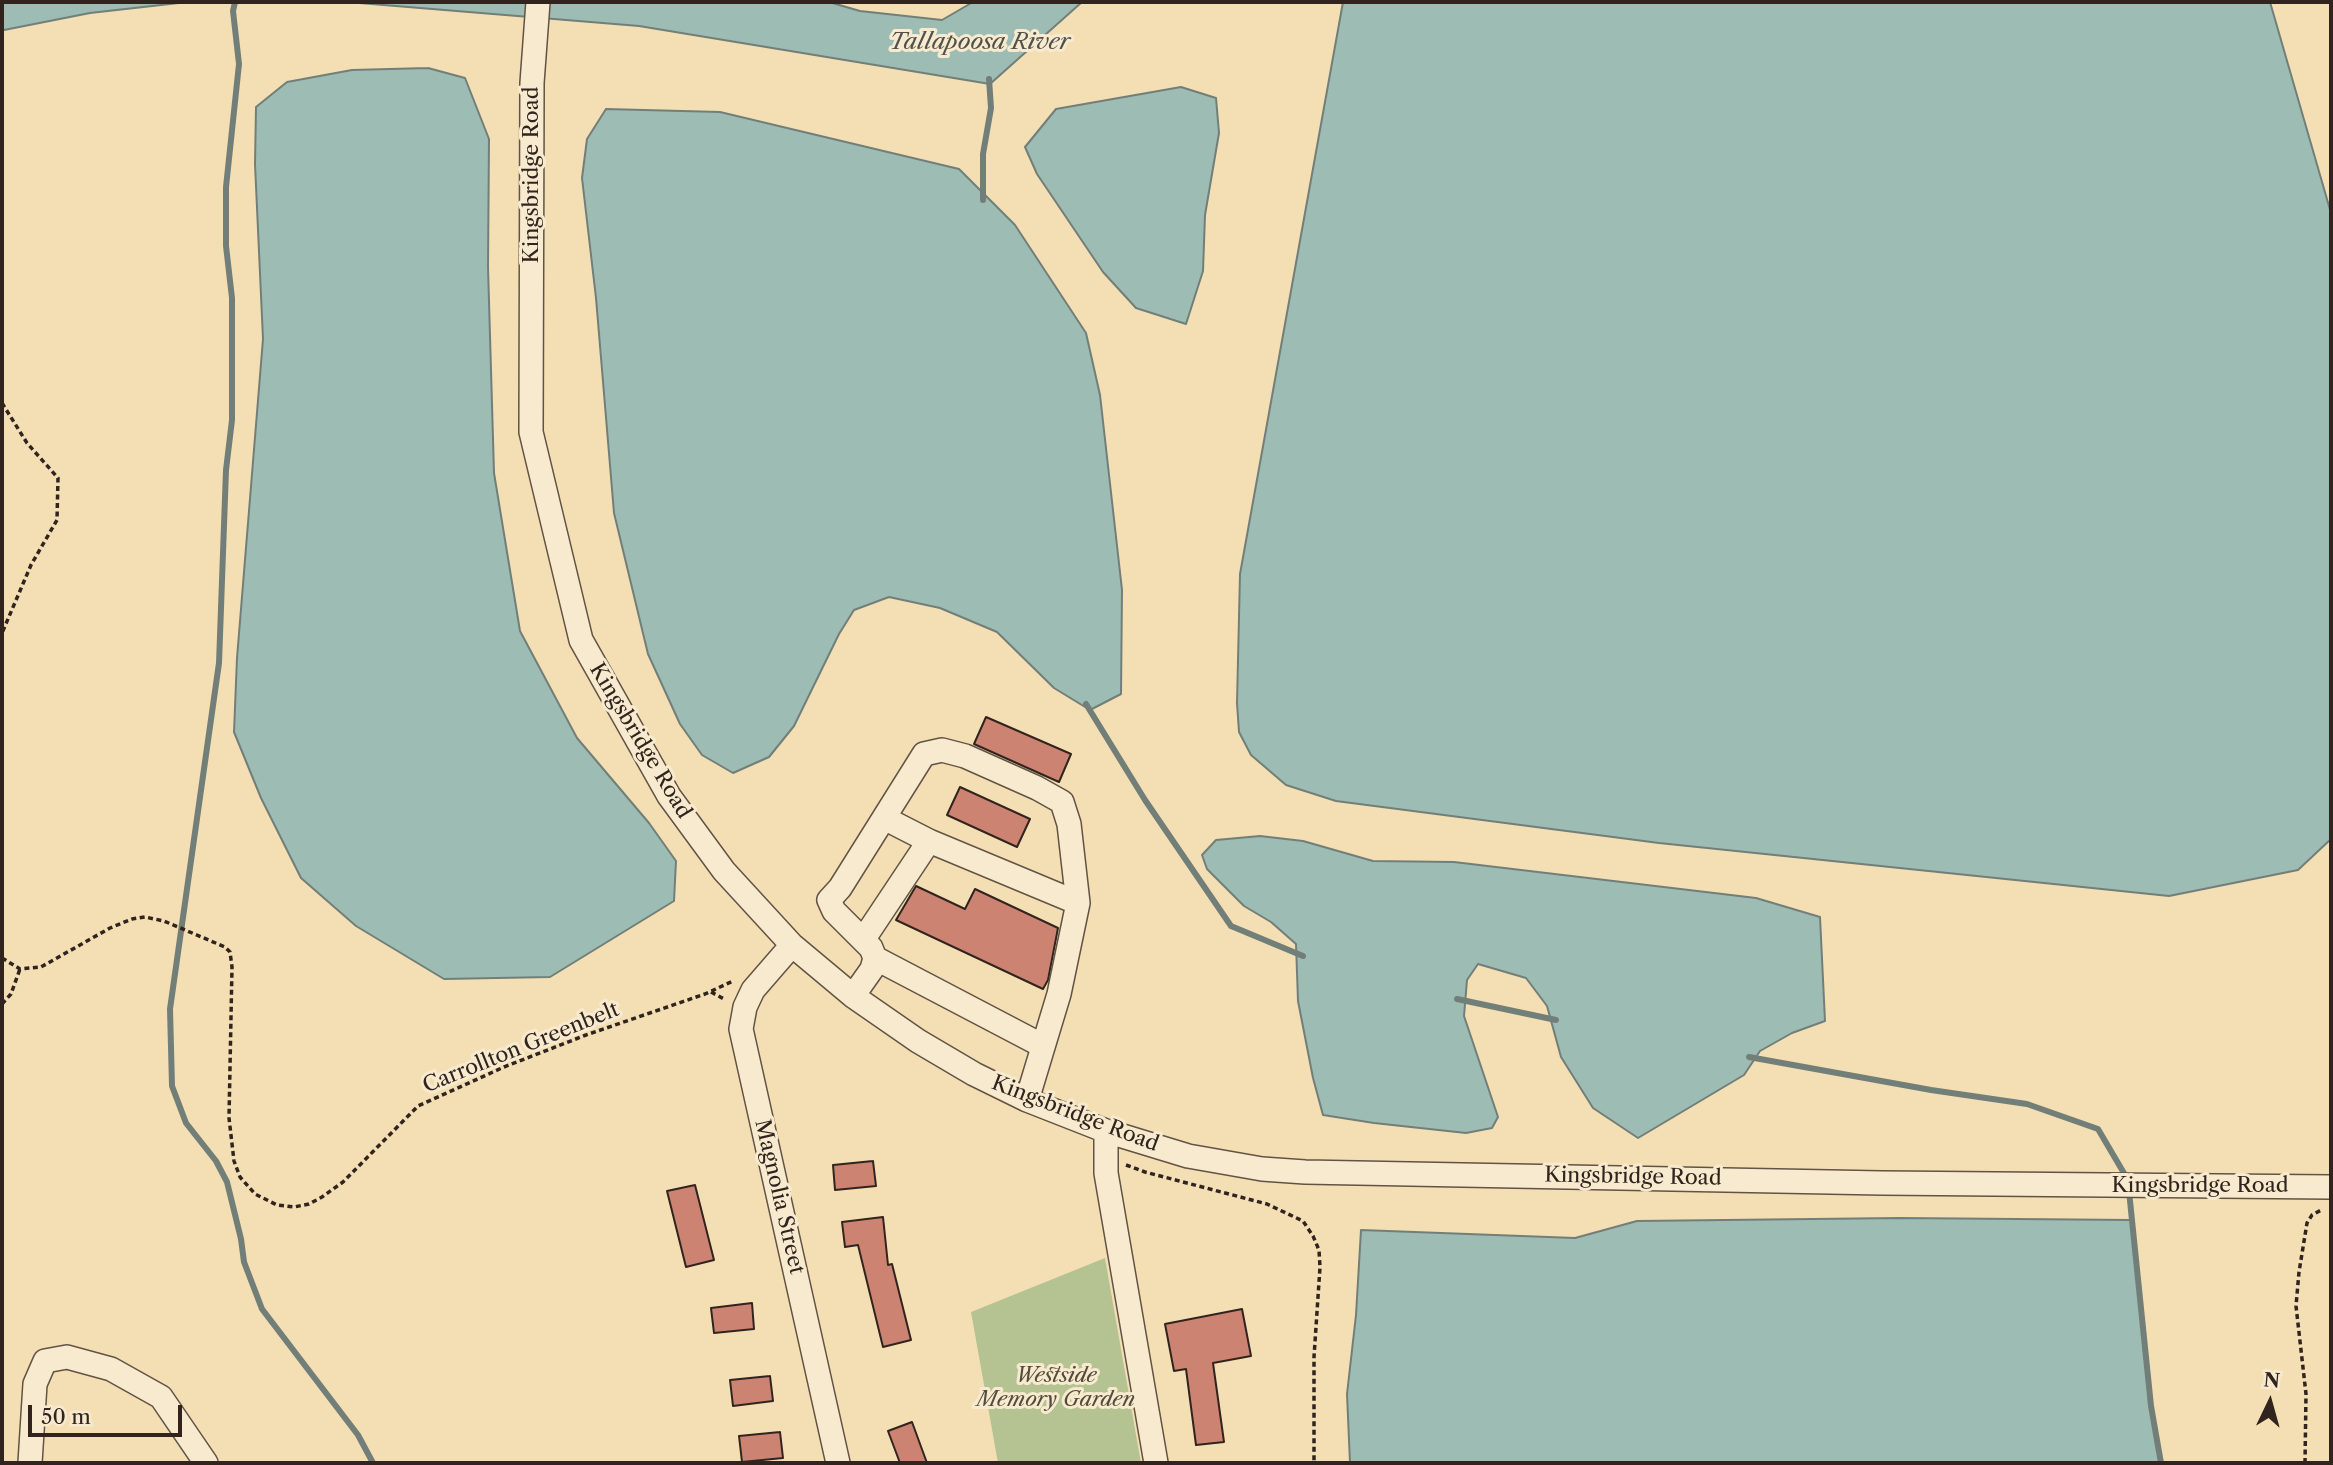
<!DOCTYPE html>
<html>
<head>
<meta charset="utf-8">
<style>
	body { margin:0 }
	#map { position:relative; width:2333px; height:1465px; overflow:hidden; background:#f4dfb5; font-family:"Libre Caslon Text",serif }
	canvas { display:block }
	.frame { position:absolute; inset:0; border:4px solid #31241e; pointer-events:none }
	.north { position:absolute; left:2235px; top:1367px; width:70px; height:70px; -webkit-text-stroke:5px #f8eacf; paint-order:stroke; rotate:5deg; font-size:19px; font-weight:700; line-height:28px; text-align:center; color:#31241e }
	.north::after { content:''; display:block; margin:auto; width:24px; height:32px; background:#31241e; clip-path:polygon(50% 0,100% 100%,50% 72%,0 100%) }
	.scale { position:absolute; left:28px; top:1405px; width:154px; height:32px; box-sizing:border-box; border:4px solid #31241e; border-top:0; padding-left:9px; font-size:21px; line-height:24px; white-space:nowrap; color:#31241e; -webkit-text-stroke:5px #f8eacf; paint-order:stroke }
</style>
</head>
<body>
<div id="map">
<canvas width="2333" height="1465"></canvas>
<div class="frame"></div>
<div class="north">N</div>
<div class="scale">50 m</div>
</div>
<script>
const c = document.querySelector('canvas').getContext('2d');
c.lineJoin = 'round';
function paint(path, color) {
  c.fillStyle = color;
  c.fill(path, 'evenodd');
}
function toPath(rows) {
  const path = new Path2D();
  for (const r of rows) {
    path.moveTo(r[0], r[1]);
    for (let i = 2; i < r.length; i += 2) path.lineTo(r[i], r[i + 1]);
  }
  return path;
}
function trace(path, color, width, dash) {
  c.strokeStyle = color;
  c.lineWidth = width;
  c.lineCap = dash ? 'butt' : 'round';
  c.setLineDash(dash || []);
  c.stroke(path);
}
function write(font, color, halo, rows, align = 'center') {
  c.font = font + ' "Libre Caslon Text",serif';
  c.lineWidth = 6;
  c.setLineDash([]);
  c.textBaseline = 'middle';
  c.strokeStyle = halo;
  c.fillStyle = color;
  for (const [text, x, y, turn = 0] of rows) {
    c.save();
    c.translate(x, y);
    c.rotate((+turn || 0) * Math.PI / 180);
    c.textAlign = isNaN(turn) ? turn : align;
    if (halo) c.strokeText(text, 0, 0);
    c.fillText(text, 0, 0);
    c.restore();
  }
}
paint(toPath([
	[1105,1258,1141,1463,998,1463,971,1312]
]), '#b5c392');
const water = toPath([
	[2,2,188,2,90,13,4,30,2,30,2,2],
	[347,2,829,2,860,11,942,20,973,2,1082,2,990,84,639,26,347,2],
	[1343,2,2270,2,2331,213,2331,839,2298,870,2169,896,1659,843,1336,801,1286,785,1251,755,1239,732,1237,703,1240,574,1343,2],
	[428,68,465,78,489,139,488,267,494,473,520,631,577,738,649,823,676,861,674,901,550,977,444,979,356,926,301,878,261,798,234,732,237,658,263,339,255,164,256,107,287,82,352,70,428,68],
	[1181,87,1216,98,1219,133,1205,215,1203,271,1186,324,1136,308,1103,272,1037,174,1025,147,1056,109,1181,87],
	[606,109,720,112,959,169,1015,225,1086,333,1100,395,1122,590,1121,694,1090,710,1054,688,997,632,940,608,889,597,854,610,839,634,794,726,769,757,733,773,702,755,680,724,648,654,614,513,596,298,582,178,587,139,606,109],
	[1260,836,1303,841,1373,861,1454,862,1756,898,1820,917,1825,1021,1792,1033,1760,1051,1744,1075,1638,1138,1593,1108,1561,1057,1547,1006,1526,978,1478,964,1467,980,1464,1016,1498,1117,1492,1128,1466,1133,1374,1123,1323,1115,1313,1078,1298,1001,1296,944,1271,922,1244,906,1207,869,1202,855,1216,840,1260,836],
	[1900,1218,2132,1220,2151,1406,2161,1463,1350,1463,1347,1394,1356,1315,1361,1230,1575,1238,1637,1221,1900,1218]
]);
paint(water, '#9dbcb4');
trace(water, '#727f78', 2);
trace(toPath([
	[235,2,233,11,239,64,226,187,226,246,232,298,232,420,226,470,219,663,170,1009,172,1086,186,1123,216,1161,227,1182,241,1239,244,1262,262,1309,358,1435,373,1463],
	[983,200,983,154,991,108,989,79],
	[1086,704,1145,800,1231,926,1303,956],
	[1457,999,1556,1020],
	[1749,1057,1931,1090,2027,1104,2098,1129,2128,1180],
	[2129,1191,2151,1406,2161,1463]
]), '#727f78', 6);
const building = toPath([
	[986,717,1071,754,1059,782,974,744,986,717],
	[960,787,1030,819,1017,847,947,815,960,787],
	[916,886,965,909,975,889,1058,928,1048,980,1043,989,896,920,916,886],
	[873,1161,876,1186,835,1190,833,1165,873,1161],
	[695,1185,714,1260,686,1267,667,1191,695,1185],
	[883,1217,888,1265,892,1264,911,1340,883,1347,858,1245,845,1247,842,1222,883,1217],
	[752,1303,754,1329,714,1333,711,1308,752,1303],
	[1242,1309,1251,1356,1213,1363,1224,1442,1196,1445,1186,1369,1174,1371,1165,1324,1242,1309],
	[770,1376,773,1401,733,1406,730,1380,770,1376],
	[912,1422,927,1463,900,1463,888,1431,912,1422],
	[780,1432,783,1458,742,1462,739,1436,780,1432]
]);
paint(building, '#cd8371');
trace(building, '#31241e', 2);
const minor = toPath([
	[538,2,532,83,531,432,581,640,669,796,724,871,792,945,853,996,918,1041,974,1074,1027,1100,1106,1131,1188,1156,1262,1169,1305,1172,1882,1183,2331,1187],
	[884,818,929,841],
	[863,940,929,841,1078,903],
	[792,945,753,990,745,1007,741,1029,838,1463],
	[875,958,1043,1046],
	[853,996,872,969,875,958,871,948,834,911,829,900,840,888,924,754,942,750,965,756,1037,788,1062,802,1069,824,1078,903,1059,994,1027,1100],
	[1106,1131,1106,1173,1156,1463],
	[30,1463,35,1384,45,1361,67,1357,111,1369,161,1397,206,1463]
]);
trace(minor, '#625344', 26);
trace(toPath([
	[2,403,27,443,58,478,57,520,31,565,2,633],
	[2,958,20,969,41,967,110,928,132,919,145,917,164,921,225,947,230,952,232,967,229,1118,234,1161,240,1177,255,1194,277,1205,294,1207,309,1204,322,1197,343,1182,418,1106,504,1067,586,1035,705,994,733,981],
	[711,992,726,1000],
	[2,1004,11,994,20,969],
	[1126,1165,1145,1172,1267,1204,1303,1221,1313,1236,1319,1250,1320,1267,1314,1357,1314,1463],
	[2305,1463,2306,1394,2296,1306,2299,1272,2307,1223,2312,1215,2323,1209]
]), '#31241e', 3.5, [5, 3.5]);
trace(minor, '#f8eacf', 23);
write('21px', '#31241e', '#f8eacf', [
	["Kingsbridge Road",532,175,-90],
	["Kingsbridge Road",640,741,59],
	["Carrollton Greenbelt",521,1048,-22],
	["Kingsbridge Road",1075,1114,21],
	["Kingsbridge Road",1633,1177,1],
	["Kingsbridge Road",2200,1186],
	["Magnolia Street",779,1197,77]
]);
write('italic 21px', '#524c3b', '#f8eacf', [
	["Westside",1056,1376],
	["Memory Garden",1056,1400]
]);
write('italic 23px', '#51524b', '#f8eacf', [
	["Tallapoosa River",980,42]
]);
</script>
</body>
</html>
